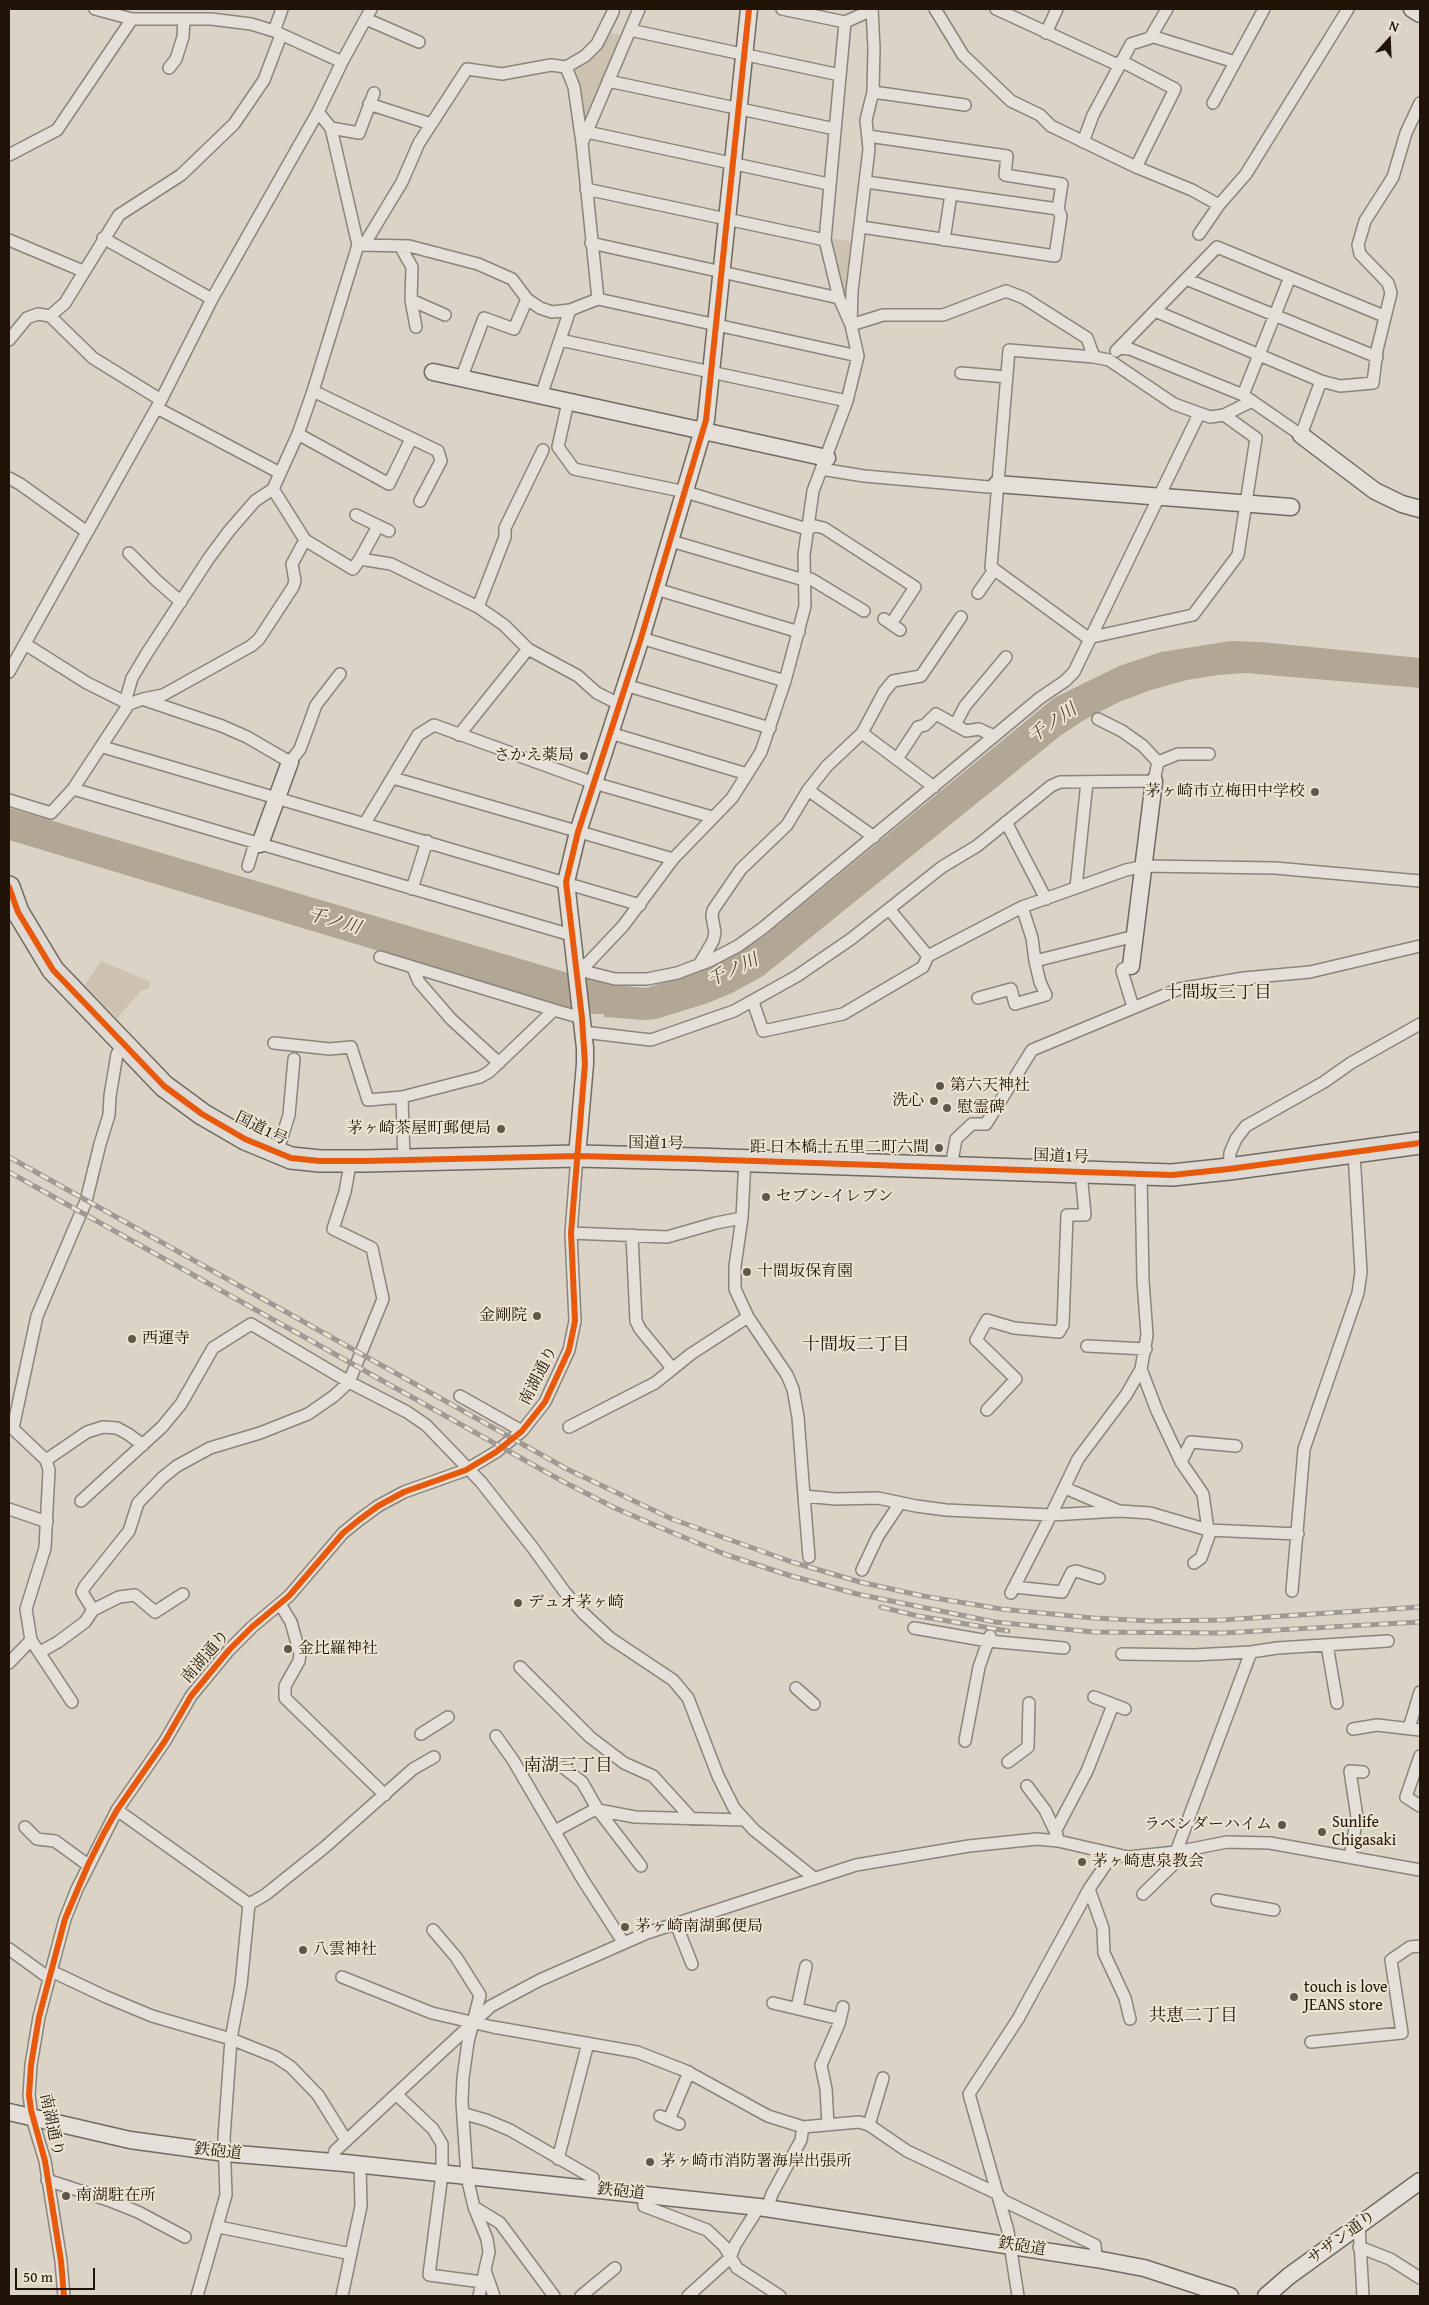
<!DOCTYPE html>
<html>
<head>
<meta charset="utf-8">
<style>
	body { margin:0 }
	#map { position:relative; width:1429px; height:2305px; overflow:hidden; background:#dbd3c5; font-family:"Gentium Book Plus",serif }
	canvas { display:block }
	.frame { position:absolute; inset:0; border:10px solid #201308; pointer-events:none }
	.north { position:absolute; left:1364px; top:15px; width:50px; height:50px; -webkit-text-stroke:4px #ede4d4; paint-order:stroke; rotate:20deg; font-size:14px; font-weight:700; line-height:20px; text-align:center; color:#201308 }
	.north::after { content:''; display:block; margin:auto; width:18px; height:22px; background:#201308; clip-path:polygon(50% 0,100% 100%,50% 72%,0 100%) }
	.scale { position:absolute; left:15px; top:2268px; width:80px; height:22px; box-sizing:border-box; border:2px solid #201308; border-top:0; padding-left:6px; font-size:15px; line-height:18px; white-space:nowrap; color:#201308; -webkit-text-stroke:4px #ede4d4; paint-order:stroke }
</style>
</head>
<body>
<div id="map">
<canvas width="1429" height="2305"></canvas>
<div class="frame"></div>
<div class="north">N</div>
<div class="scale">50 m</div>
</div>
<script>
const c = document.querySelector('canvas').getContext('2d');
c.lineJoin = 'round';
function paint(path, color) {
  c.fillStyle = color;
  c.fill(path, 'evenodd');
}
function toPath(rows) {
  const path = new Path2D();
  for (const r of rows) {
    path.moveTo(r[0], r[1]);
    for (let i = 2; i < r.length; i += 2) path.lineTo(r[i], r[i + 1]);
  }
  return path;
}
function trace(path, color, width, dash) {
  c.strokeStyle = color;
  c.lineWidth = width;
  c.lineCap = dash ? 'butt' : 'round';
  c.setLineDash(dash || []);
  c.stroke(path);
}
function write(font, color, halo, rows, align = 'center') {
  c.font = font + ' "Gentium Book Plus","Noto Serif JP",serif';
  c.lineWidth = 4;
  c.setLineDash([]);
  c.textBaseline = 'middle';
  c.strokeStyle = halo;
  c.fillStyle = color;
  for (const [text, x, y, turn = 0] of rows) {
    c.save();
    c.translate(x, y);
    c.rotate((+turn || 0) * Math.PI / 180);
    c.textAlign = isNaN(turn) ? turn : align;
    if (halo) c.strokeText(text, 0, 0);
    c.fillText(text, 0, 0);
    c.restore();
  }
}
paint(toPath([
	[607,31,623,37,583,133,572,69],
	[830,238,854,242,847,305],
	[101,961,151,982,148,989,141,991,117,1018,85,985]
]), '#cdc2b0');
paint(toPath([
	[1230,641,1261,642,1420,658,1420,688,1245,673,1218,675,1187,680,1151,690,1119,702,1084,720,1060,736,763,976,732,993,708,1003,656,1019,644,1020,604,1017,604,1014,593,1014,529,996,9,840,9,808,592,980,612,985,646,988,700,971,726,960,762,938,1054,698,1119,666,1161,652]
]), '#b2a694');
const street = toPath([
	[95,9,132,19,211,19,251,24,274,31,342,62],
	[782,9,845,22,872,10],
	[935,9,963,55,1011,101,1040,115,1051,126,1136,167,1192,190,1219,205],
	[996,9,1118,65],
	[366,19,419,42],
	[845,22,825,240,839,298,851,325,883,315,943,315,1006,291,1024,298,1087,338,1094,357],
	[630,30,840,75],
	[274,31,282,9],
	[1046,33,1057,9],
	[1151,36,1235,62],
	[1121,61,1175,89,1136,167],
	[566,67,574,87,582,143],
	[169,68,176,59,183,37,184,19],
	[608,81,835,129],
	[873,92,965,105],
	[1213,103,1264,9],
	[369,104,431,124],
	[331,128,359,133,374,93],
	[587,132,828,184],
	[868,136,1007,156,1005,175,1062,184,1058,209],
	[1083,142,1093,115,1131,44,1150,38,1167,9],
	[9,155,57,130,132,19],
	[586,189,825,240],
	[861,227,1055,256,1061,216,1058,209,866,182],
	[1199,234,1219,205,1246,174,1348,9],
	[103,238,212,299],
	[9,240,83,271],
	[944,240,951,194],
	[591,243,839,298],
	[359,245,409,246,478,264,512,279,527,299,540,308,552,312,570,310],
	[364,245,402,182,419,143,467,69,502,74,551,65,566,67,585,56,597,44,613,12,613,9],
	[400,246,412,267,411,300,416,327],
	[1186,279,1377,357],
	[598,299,858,356],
	[411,300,445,315],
	[1155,311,1321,381],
	[50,316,93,358,161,400],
	[9,340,27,318,38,314,50,316,65,303,119,215,181,175,234,124,264,80,281,35],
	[560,340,847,401],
	[1119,348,1130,349,1243,395,1301,435,1321,381,1340,386,1373,383,1377,350,1391,293,1388,283,1360,254,1358,245,1365,221,1393,177,1406,133,1420,103],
	[1116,351,1217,247,1384,316],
	[961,373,1007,377],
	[461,379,484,318,514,329,527,299],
	[313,391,438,451,441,461,420,501],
	[1243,395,1290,277],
	[541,396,570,310,598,299,582,143,639,9],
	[568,402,558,447,574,469,686,492,807,529,815,526,824,528,915,587,891,624],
	[157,408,280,473],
	[1224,415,1256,438,1238,555,1193,615,1088,638,991,567,1009,350,1094,357,1109,360,1174,404,1210,417,1224,415,1252,401],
	[298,434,389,484,411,439],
	[821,469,864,476,989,487,997,484],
	[9,478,20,484,87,532],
	[273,489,305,540,353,569,360,559,391,564,478,607,504,625,528,649],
	[356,515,389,531],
	[671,541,804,580,811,579,864,611],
	[129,553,156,580,181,602],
	[360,559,378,526],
	[656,589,799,632],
	[978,593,994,570],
	[478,607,505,537,505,528,543,450],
	[884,619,900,630],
	[641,638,785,681],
	[25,644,87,683,129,704],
	[9,672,161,400,212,299,318,112,342,62,371,9],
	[625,685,770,728],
	[145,700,222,726,247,737,290,762,300,749,316,705,340,674],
	[125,702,132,678,147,653,209,558,229,531,255,501,273,489,298,434,313,391,358,245,331,128,318,112],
	[955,725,965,706,1006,657],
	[610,733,747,774],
	[862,733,934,787],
	[459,735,528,649,578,676,597,693,619,704],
	[103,747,640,905],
	[897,759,918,727,925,725,936,714,966,731,979,729,994,736],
	[1158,762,1178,754,1209,754],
	[393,778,673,859],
	[73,789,571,935],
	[808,790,874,837],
	[9,800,51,813,73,789,129,704,143,699,163,695,251,646,259,639,293,587,295,581,292,564,305,540],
	[1006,822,1046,899],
	[365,823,418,735,434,725,594,783,712,817],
	[248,866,255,843],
	[1076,887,1087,782],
	[412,889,427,841],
	[889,909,928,956],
	[380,957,554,1010],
	[1035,961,1135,936],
	[699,965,713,941,715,933,712,916,713,910,741,869,787,825,808,790,827,766,862,733,884,692,893,681,921,676,961,617],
	[1131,966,1123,969,1122,971,1133,1007],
	[413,968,419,982,451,1019,499,1063],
	[575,969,588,963,623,926,673,859,732,798,761,752,785,681,805,606,804,555,813,491,847,401,858,356,851,325,852,291,869,149,866,120,873,92,874,48,872,9],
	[575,969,615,979,647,979,677,973,709,961,738,946,763,928,1040,698,1065,681,1074,672,1199,414],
	[978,998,1011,989,1015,1004,1046,995,1040,982,1035,961,1032,938,1022,907],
	[753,1002,763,1031,843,1014,923,967,928,956,1022,907,1126,870,1145,866,1275,868,1420,881],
	[583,1032,651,1040,734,1011,797,976,851,939,942,867,977,846,1051,786,1060,782,1154,781,1158,762,1143,746,1122,731,1098,719],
	[274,1043,330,1049,351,1047,368,1100,402,1097],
	[277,1153,289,1115,294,1059],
	[745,1159,742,1218,735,1266,735,1289,748,1317,787,1375,793,1389,798,1417,804,1496,836,1499,878,1498,916,1506,946,1510,1051,1515,1119,1511,1150,1513,1208,1530,1298,1534],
	[404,1161,402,1097,480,1077,489,1072,554,1010,582,1018],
	[951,1167,956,1139,972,1124,986,1124,1032,1050,1179,989,1244,978,1310,972,1420,946],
	[1229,1169,1230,1153,1236,1139,1246,1126,1324,1082,1351,1063,1420,1024],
	[571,1233,667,1237,716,1223,742,1218],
	[632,1235,636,1321,640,1329,672,1368],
	[1087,1346,1146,1349],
	[1141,1369,1157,1411,1181,1462,1203,1494,1208,1530],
	[460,1396,522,1431],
	[987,1410,1016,1379,976,1340,987,1320,1014,1328,1059,1332,1063,1325,1067,1215,1085,1215,1082,1183,1084,1171],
	[9,1425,46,1460,49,1470,45,1548,26,1609,31,1640,72,1702],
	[569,1427,655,1383,691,1354,748,1317],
	[13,1428,37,1316,86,1201,100,1144,109,1115,110,1096,117,1054,123,1044],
	[46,1460,87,1432,103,1427,117,1428,128,1434,143,1445],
	[1181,1462,1191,1442,1236,1446],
	[1065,1488,1119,1511],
	[804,1496,809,1557],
	[81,1501,162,1427,181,1404,213,1348,251,1324,349,1382,407,1412,426,1425,481,1482,533,1548,564,1591,583,1613,610,1638,673,1680,688,1698,718,1776,734,1808,754,1830,814,1878],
	[9,1509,47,1522],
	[1194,1563,1201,1558,1211,1530],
	[862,1570,878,1536,900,1503],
	[1014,1587,1062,1592,1072,1572,1076,1571,1099,1578],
	[1292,1591,1304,1449,1358,1293,1361,1272,1354,1153],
	[1011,1593,1051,1515,1078,1459,1126,1395,1141,1369,1147,1335,1143,1281,1141,1174],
	[280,1604,291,1622,300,1654,299,1661,285,1686,285,1698,385,1795],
	[93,1610,119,1597,135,1595,155,1612,183,1594],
	[914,1628,988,1641,1064,1648],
	[1327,1645,1337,1703],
	[40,1652,58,1642,85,1622,93,1610,82,1592,85,1586,129,1531,138,1503,162,1478,177,1466,210,1448,260,1433,308,1414,334,1396,349,1382,383,1299,372,1248,333,1229,345,1192,349,1170,347,1161],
	[1122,1654,1194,1655,1251,1652,1277,1648,1388,1641],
	[9,1663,31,1640],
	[520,1667,590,1737,624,1763,653,1776,692,1819],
	[796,1688,814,1704],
	[1094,1697,1125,1709],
	[1409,1728,1420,1692],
	[1353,1729,1377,1725,1420,1730],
	[421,1734,448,1717],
	[496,1736,513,1760,583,1880,623,1942],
	[965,1741,979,1667,990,1636],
	[1420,1756,1406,1797,1420,1806],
	[1008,1762,1028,1747,1029,1703],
	[564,1768,582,1782,598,1810,641,1866],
	[1027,1786,1045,1810,1057,1835],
	[117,1810,249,1904],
	[25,1827,37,1839,55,1841,88,1865],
	[1056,1830,1087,1771,1113,1705],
	[555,1831,592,1811,598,1810,635,1817,744,1820],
	[1176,1852,1251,1652],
	[1350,1857,1357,1817,1350,1771,1363,1772],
	[1089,1889,1103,1928,1104,1953,1125,1998,1130,2019],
	[1143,1894,1188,1850],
	[1217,1900,1274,1910],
	[249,1904,265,1895,325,1847,413,1769,434,1757],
	[676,1924,692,1964],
	[433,1930,456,1957,480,1995,468,2042,463,2078,462,2102,467,2177,474,2207,487,2239,489,2252,479,2296],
	[9,1949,49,1978],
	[51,1971,104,1996,152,2016,231,2039,276,2057,291,2067,318,2095,346,2140],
	[342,1977,432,2013,493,2027,637,2052,686,2071,768,2116,803,2127,859,2122,869,2125,907,2151,996,2193,1004,2201,1095,2245,1096,2259],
	[773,2003,840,2019],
	[797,2008,806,1966],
	[1311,2042,1402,2033,1391,1960,1410,1947,1420,1946],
	[396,2094,433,2129,442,2144,442,2174,429,2275,482,2282],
	[465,2114,486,2120,510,2130,593,2178,594,2190],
	[660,2116,679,2124],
	[669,2120,689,2072],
	[828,2125,826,2089,821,2065,839,2024,843,2007],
	[869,2125,883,2078],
	[558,2159,588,2043],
	[332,2162,335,2151,491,2006,540,1980,647,1933,856,1865,969,1846,1037,1839,1058,1841,1128,1857,1176,1852,1227,1842,1270,1843,1420,1870],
	[47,2180,108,2200,138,2212,185,2237],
	[643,2195,644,2206,707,2230,724,2246,737,2268,780,2296],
	[474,2207,500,2223,554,2296],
	[767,2209,772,2194,801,2140,803,2127],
	[1359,2225,1363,2296],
	[219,2227,351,2254],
	[1359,2247,1390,2259,1420,2278],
	[486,2273,494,2296],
	[64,2296,61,2261,45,2161,32,2118,29,2095,31,2065,39,2017,65,1919,77,1889,117,1810,165,1741,191,1696,229,1650,252,1627,289,1596,343,1533,359,1520,378,1506,404,1492,466,1470,496,1452,522,1431,545,1402,569,1350,575,1321,571,1233,577,1156],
	[197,2296,226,2195,224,2138,231,2039,241,1985,249,1904],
	[342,2296,361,2206,360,2165],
	[581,2296,615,2268],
	[688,2296,730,2258,735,2245,759,2207],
	[1018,2296,1008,2231,969,2094,1018,2019,1089,1889,1113,1854]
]);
const secondary = toPath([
	[1412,9,1420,14],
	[433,372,827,458],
	[1301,435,1375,491,1402,504,1420,509],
	[997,484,1291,507],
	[260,844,290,762],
	[1131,966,1154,781],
	[577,1156,585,1064,585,1048,566,882,578,832,641,638,706,420,749,9],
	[9,2112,130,2140,225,2153,345,2163,759,2207,1096,2259,1144,2268,1230,2296],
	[1266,2296,1289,2276,1420,2181]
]);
const highway = toPath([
	[9,887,18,912,53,970,164,1086,202,1114,245,1139,291,1158,320,1161,365,1161,577,1156,696,1159,1172,1175,1229,1169,1420,1143]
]);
trace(street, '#8a847b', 14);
trace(secondary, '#706a61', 19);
trace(highway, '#706a61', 24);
trace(street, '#e4e0d9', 11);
trace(secondary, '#e4e0d9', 16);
trace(highway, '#dedad3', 21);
const rail = toPath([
	[9,1157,567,1469,672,1519,792,1562,860,1582,923,1596,1001,1609,1093,1618,1151,1621,1222,1620,1420,1607],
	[9,1172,562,1481,615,1508,666,1530,727,1555,788,1575,857,1594,995,1622,1093,1632,1223,1633,1420,1622],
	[881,1607,918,1616,1008,1631]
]);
trace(rail, '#9e9993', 5);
trace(rail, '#ede4d4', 3, [9]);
trace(toPath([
	[9,887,18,912,53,970,164,1086,202,1114,245,1139,291,1158,320,1161,365,1161,577,1156,696,1159,1172,1175,1229,1169,1420,1143],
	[64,2296,61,2261,45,2161,31,2110,29,2095,31,2065,39,2017,65,1919,88,1865,104,1833,117,1810,165,1741,191,1696,229,1650,252,1627,289,1596,343,1533,359,1520,378,1506,404,1492,466,1470,496,1452,522,1431,545,1402,569,1350,575,1321,571,1233,585,1064,582,1018,566,882,578,832,641,638,706,420,749,9]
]), '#e8590c', 6);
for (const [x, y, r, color] of [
	[584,756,5,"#61564a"],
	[1315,792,5,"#61564a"],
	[940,1086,5,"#61564a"],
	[934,1101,5,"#61564a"],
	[947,1108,5,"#61564a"],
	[501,1129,5,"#61564a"],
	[939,1148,5,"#61564a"],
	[766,1197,5,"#61564a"],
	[747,1272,5,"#61564a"],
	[537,1316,5,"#61564a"],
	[132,1339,5,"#61564a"],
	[518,1603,5,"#61564a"],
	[288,1649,5,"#61564a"],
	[1282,1825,5,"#61564a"],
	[1322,1832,5,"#61564a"],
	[1082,1862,5,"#61564a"],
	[625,1927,5,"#61564a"],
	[303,1950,5,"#61564a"],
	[1294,1997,5,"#61564a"],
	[650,2162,5,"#61564a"],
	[66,2196,5,"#61564a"]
]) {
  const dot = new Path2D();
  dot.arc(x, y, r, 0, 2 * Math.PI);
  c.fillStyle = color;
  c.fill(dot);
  trace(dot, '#ede4d4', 2);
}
write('16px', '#201308', '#ede4d4', [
	["さかえ薬局",574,756,"right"],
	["茅ヶ崎市立梅田中学校",1305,792,"right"],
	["第六天神社",950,1086],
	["洗心",924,1101,"right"],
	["慰霊碑",957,1108],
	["茅ヶ崎茶屋町郵便局",491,1129,"right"],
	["距 日本橋十五里二町六間",929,1148,"right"],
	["セブン-イレブン",776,1197],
	["十間坂保育園",757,1272],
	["金剛院",527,1316,"right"],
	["西運寺",142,1339],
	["デュオ茅ヶ崎",528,1603],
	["金比羅神社",298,1649],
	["Sunlife",1332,1823],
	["Chigasaki",1332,1841],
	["ラベンダーハイム",1272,1825,"right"],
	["茅ヶ崎恵泉教会",1092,1862],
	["茅ヶ崎南湖郵便局",635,1927],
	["八雲神社",313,1950],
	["touch is love",1304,1988],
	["JEANS store",1304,2006],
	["茅ヶ崎市消防署海岸出張所",660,2162],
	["南湖駐在所",76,2196]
], 'left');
write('16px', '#201308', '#ede4d4', [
	["国道1号",261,1129,26],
	["国道1号",656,1144,1],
	["国道1号",1061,1157,2],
	["南湖通り",539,1376,-63],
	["南湖通り",206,1657,-49],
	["南湖通り",51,2125,78],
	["鉄砲道",218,2152,6],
	["鉄砲道",621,2192,6],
	["サザン通り",1342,2238,-36],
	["鉄砲道",1022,2247,9]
]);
write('italic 18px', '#544638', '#ede4d4', [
	["千ノ川",1053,724,-35],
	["千ノ川",334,922,16],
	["千ノ川",733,971,-25]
]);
write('18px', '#201308', '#ede4d4', [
	["十間坂三丁目",1218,993],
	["十間坂二丁目",856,1345],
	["南湖三丁目",568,1766],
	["共恵二丁目",1193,2016]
]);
</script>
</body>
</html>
